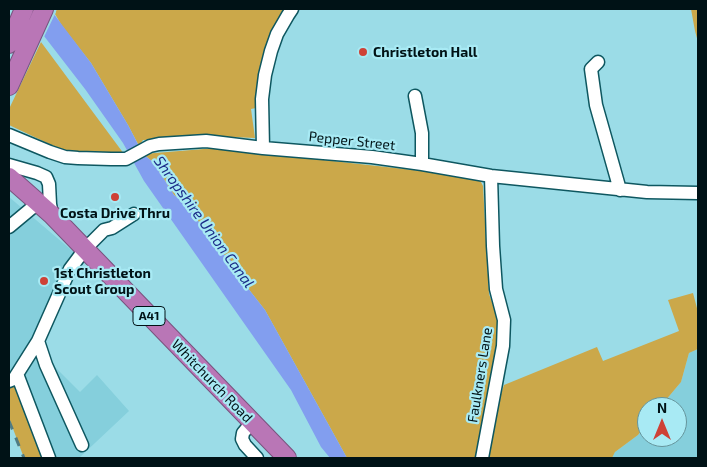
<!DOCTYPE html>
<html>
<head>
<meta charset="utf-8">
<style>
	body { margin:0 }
	#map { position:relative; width:707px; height:467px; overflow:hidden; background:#9bdce7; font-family:"Exo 2",sans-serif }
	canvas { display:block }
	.frame { position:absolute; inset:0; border:10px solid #001216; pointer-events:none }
	.north { position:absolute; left:637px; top:397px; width:50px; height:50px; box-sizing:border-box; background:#a8eaf4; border:1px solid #65949b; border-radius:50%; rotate:0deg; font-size:14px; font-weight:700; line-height:20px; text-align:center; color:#001216 }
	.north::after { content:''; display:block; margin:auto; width:18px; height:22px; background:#ce4136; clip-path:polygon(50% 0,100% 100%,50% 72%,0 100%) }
</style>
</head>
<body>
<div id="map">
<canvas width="707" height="467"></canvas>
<div class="frame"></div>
<div class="north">N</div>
</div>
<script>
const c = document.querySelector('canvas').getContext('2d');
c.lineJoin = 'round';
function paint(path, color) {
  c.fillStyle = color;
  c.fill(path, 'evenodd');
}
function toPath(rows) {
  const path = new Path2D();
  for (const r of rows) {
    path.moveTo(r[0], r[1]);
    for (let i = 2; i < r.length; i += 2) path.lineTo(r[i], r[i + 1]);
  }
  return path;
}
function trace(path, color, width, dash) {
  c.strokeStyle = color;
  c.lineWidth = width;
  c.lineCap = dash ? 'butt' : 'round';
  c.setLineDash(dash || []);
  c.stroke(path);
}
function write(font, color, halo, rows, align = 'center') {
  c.font = font + ' "Exo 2",sans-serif';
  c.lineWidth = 4.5;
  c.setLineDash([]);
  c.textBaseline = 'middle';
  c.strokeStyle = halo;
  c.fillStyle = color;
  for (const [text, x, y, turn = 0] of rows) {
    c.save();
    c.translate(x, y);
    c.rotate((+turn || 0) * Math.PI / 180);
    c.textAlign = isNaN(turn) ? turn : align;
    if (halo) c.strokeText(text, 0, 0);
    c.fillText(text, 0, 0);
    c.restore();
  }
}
paint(toPath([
	[9,197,76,254,36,339,47,359,80,392,97,375,129,411,79,458,57,458,27,385,11,374,9,368],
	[698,349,698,458,612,458,615,452,638,435,647,424,647,437,677,437,677,407,660,407,681,382,689,353]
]), '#85cfdc');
paint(toPath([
	[57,9,286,9,268,41,257,86,256,108,251,109,255,138,233,137,143,140,139,146,128,125,91,63,62,26,55,14],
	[691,9,698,9,698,42,695,31],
	[41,42,124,154,64,151,9,125,9,109],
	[216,148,449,174,480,180,483,186,489,294,497,316,498,326,498,345,477,458,347,458,265,310,236,273,233,263,221,252,218,245,213,243,188,206,174,195,153,162,143,154],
	[693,293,698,312,698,349,689,353,681,382,660,407,647,407,647,424,638,435,615,452,612,458,486,458,497,406,504,385,597,347,603,361,679,331,668,300],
	[16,384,45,458,24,458,9,418,9,387]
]), '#cba84a');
paint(toPath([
	[50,9,91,63,128,125,143,154,153,162,174,195,188,206,213,243,218,245,221,252,234,263,236,273,265,310,347,458,330,458,321,447,291,390,144,181,123,143,85,89,44,36]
]), '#829eef');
paint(toPath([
	[18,9,53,9,56,12,43,39]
]), '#9bdce7');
const minor = toPath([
	[598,62,591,69,596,105,620,190],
	[415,96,422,133,422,164],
	[9,135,50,152,65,157,78,158,111,159,126,159,150,146,159,144,206,141,263,148,372,157,422,164,491,176,647,192,698,193],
	[263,148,262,99,265,75,271,51,277,34,288,15,292,9],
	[9,165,37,173,46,177,49,184,50,204,52,215],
	[9,227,39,202],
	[38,341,46,365,82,445],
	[17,374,49,458],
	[9,381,14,379,38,341,70,269,85,249,104,230,112,228,134,214],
	[252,422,243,433,242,439,245,445,257,458],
	[482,458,503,346,504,320,496,289,493,246,491,176]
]);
const highway = toPath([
	[9,44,24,9],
	[9,86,44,9],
	[9,177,52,215,287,458]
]);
trace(minor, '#0e5760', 15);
trace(highway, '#78537e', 20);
trace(minor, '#fff', 12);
trace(highway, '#b976b6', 18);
trace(toPath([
	[9,421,24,458]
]), '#507b82', 3, [9, 9]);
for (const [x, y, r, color] of [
	[363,52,5,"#ce4136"],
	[115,197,5,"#ce4136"],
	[44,281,5,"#ce4136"]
]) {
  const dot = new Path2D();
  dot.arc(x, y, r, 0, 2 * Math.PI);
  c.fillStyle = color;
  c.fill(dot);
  trace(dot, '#a8eaf4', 2);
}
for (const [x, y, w] of [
	[149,316,32]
]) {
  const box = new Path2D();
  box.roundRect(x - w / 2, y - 9.5, w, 19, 4);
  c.fillStyle = '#a8eaf4';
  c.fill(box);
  trace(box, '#001216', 1);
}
write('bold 12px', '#001216', null, [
	["A41",149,316]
]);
write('bold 14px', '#001216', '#a8eaf4', [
	["Christleton Hall",373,52],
	["Costa Drive Thru",115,213,"center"],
	["1st Christleton",54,273],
	["Scout Group",54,289]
], 'left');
write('14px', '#001216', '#a8eaf4', [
	["Pepper Street",352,141,6],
	["Faulkners Lane",480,375,-81],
	["Whitchurch Road",212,381,46]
]);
write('italic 15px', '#1b2c88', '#a8eaf4', [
	["Shropshire Union Canal",204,222,54]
]);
</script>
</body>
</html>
